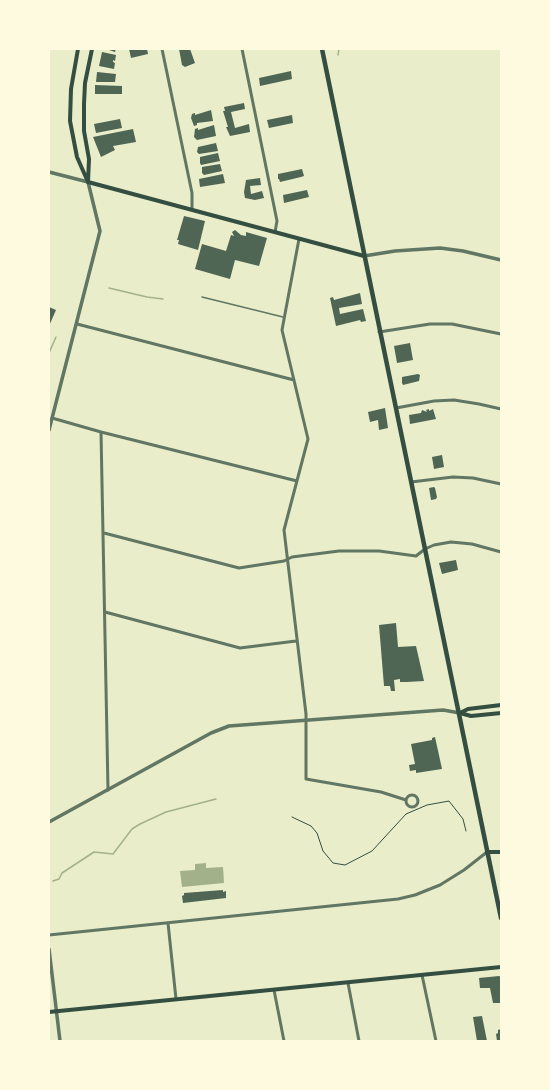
<!DOCTYPE html>
<html>
<head>
<meta charset="utf-8">
<style>
	body { margin:0 }
	#map { position:relative; width:550px; height:1090px; overflow:hidden; background:#e9edc9; font-family:"IBM Plex Serif",serif }
	canvas { display:block }
	.frame { position:absolute; inset:0; border:50px solid #fefae0; pointer-events:none }
</style>
</head>
<body>
<div id="map">
<canvas width="550" height="1090"></canvas>
<div class="frame"></div>
</div>
<script>
const c = document.querySelector('canvas').getContext('2d');
c.lineJoin = 'round';
function paint(path, color) {
  c.fillStyle = color;
  c.fill(path, 'evenodd');
}
function toPath(rows) {
  const path = new Path2D();
  for (const r of rows) {
    if (r.length === 3) {
      path.moveTo(r[0] + r[2], r[1]);
      path.arc(r[0], r[1], r[2], 0, 2 * Math.PI);
      continue;
    }
    path.moveTo(r[0], r[1]);
    for (let i = 2; i < r.length; i += 2) path.lineTo(r[i], r[i + 1]);
  }
  return path;
}
function trace(path, color, width, dash) {
  c.strokeStyle = color;
  c.lineWidth = width;
  c.lineCap = dash ? 'butt' : 'round';
  c.setLineDash(dash || []);
  c.stroke(path);
}
paint(toPath([
	[206,863,206,868,223,867,224,883,182,887,180,871,195,870,195,864]
]), '#a3b18a');
trace(toPath([
	[338,55,339,49],
	[109,288,147,297,163,299],
	[49,353,56,337],
	[53,881,59,879,62,873,94,852,113,854,132,829,140,824,166,812,216,799]
]), '#a3b18a', 1.5);
paint(toPath([
	[106,49,116,49,115,52],
	[129,49,147,49,148,54,131,58],
	[179,49,190,49,195,63,185,67,182,65],
	[102,52,116,55,115,61,113,60,113,62,115,63,114,69,99,66],
	[291,71,292,79,260,86,259,78],
	[97,72,116,74,115,82,96,82],
	[95,85,122,86,122,94,95,94],
	[244,103,245,109,231,112,235,128,249,124,250,132,230,136,226,127,228,127,223,111,225,111,224,107],
	[211,110,213,121,197,123,197,125,194,126,191,118,192,114,195,113,195,115],
	[292,115,293,123,269,128,267,120],
	[120,119,122,128,96,133,94,124],
	[214,125,216,136,197,140,194,137,195,129,198,128,198,130],
	[133,129,136,142,113,146,115,150,101,157,93,137],
	[216,143,218,151,199,154,197,152,198,147],
	[218,153,220,161,201,165,200,163,200,157],
	[220,164,222,171,204,175,202,173,202,167],
	[302,169,304,176,301,177,280,182,279,179,278,179,278,174],
	[223,174,225,183,200,187,199,179],
	[260,178,261,185,250,186,251,194,262,191,264,198,255,200,245,198,244,192,246,180],
	[307,190,309,197,284,203,283,195],
	[184,216,205,221,198,250,178,244,179,240,177,240],
	[235,230,241,235,246,236,246,232,267,238,259,266,235,260,230,279,195,269,202,244,226,251,231,235,234,236,232,232],
	[360,293,362,304,339,308,340,314,363,309,366,321,361,322,360,320,336,326,330,298,333,297,334,300],
	[49,307,56,310,49,326],
	[410,343,413,360,397,363,394,346],
	[418,374,420,375,419,381,403,385,402,383,402,377],
	[385,408,388,428,379,430,378,420,370,422,368,412],
	[429,409,429,411,433,409,436,419,410,424,409,415,421,413,422,410,427,412,426,410],
	[442,455,444,467,434,469,432,457],
	[434,487,435,488,437,497,436,499,431,500,429,488],
	[456,560,458,570,442,574,439,563],
	[396,623,398,647,416,646,424,681,407,682,400,682,400,679,394,680,395,691,391,691,390,686,384,686,379,625],
	[435,737,442,769,416,773,416,770,410,771,409,765,415,764,411,744,432,740,432,738],
	[223,890,223,892,226,891,226,898,183,903,182,896,184,895,184,893],
	[499,976,501,977,501,1003,493,1003,490,988,480,988,479,978],
	[482,1016,487,1041,477,1041,473,1017],
	[501,1029,501,1041,497,1041,496,1034,498,1033,498,1030]
]), '#4f6655');
trace(toPath([
	[292,817,311,826,317,833,323,851,333,863,345,865,372,851,406,814,427,805,449,801,463,819,466,831]
]), '#344e41', 1);
trace(toPath([
	[202,297,283,317]
]), '#617663', 1.5);
trace(toPath([
	[162,49,192,193,192,210],
	[242,49,277,221,275,232],
	[299,239,282,330,308,439,284,530,306,714,306,779,381,792,406,800],
	[77,324,294,380],
	[379,332,430,324,452,324,501,334],
	[396,408,434,401,454,400,479,404,501,409],
	[52,418,101,432,297,481],
	[101,432,108,790],
	[411,482,453,477,473,478,501,484],
	[104,533,239,568,284,561,292,557,339,551,379,551,416,556,425,549,434,545,451,542,472,544,501,552],
	[105,612,240,648,296,641],
	[412,801,6],
	[168,923,176,999],
	[49,935,398,899,415,895,440,885,464,870,487,852],
	[422,975,436,1041],
	[348,983,359,1041],
	[274,990,284,1041]
]), '#617663', 3);
trace(toPath([
	[49,172,88,182,100,231,49,430],
	[364,256,395,251,440,248,463,251,501,260],
	[49,822,211,733,229,726,443,710,460,713],
	[49,949,60,1041]
]), '#617663', 3.5);
trace(toPath([
	[78,49,71,89,70,121,77,157,88,182],
	[88,182,364,256],
	[88,182,89,159,84,131,84,104,85,83,92,49],
	[460,713,468,709,501,705],
	[460,713,471,716,501,713],
	[487,852,501,852],
	[49,1012,501,967]
]), '#344e41', 4);
trace(toPath([
	[322,49,501,918]
]), '#344e41', 4.5);
</script>
</body>
</html>
